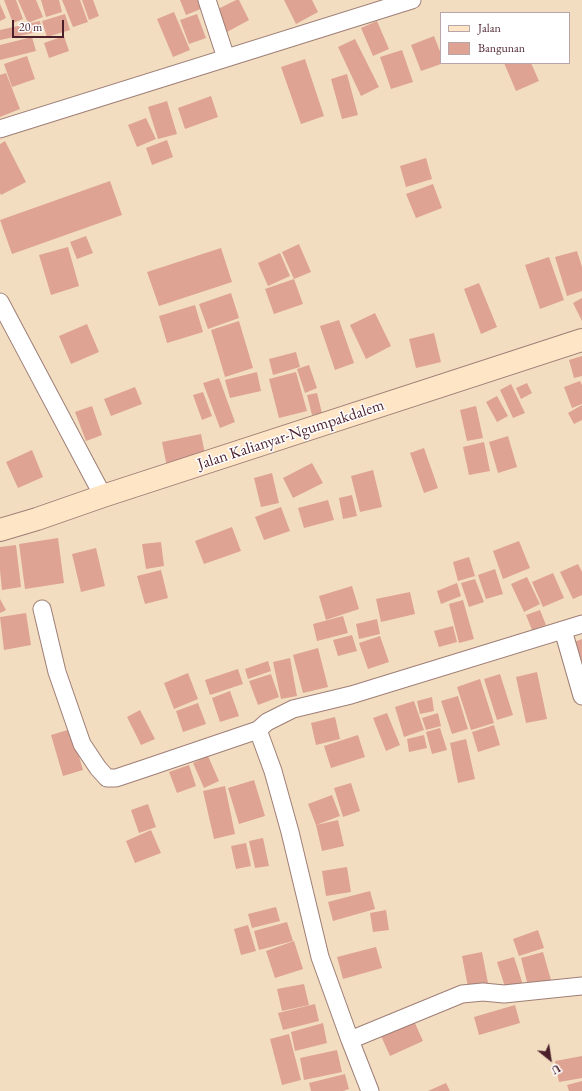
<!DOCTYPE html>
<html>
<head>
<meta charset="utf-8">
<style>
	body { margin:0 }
	#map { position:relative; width:582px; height:1091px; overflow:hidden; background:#f3ddc0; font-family:"EB Garamond",serif }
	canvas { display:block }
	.legend { position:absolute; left:440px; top:12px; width:130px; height:52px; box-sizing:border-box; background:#fff; border:1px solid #b7a5aa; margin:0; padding:5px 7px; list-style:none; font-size:12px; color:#4a1f2b }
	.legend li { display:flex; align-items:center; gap:8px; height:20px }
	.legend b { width:20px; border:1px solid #b7a5aa }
	.north { position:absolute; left:530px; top:1039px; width:40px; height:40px; -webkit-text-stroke:3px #fff; paint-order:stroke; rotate:150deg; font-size:11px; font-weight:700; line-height:16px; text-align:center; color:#4a1f2b }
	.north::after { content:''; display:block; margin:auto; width:14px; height:18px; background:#4a1f2b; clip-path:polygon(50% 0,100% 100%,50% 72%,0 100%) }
	.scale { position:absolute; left:12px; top:20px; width:52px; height:18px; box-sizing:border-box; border:2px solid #4a1f2b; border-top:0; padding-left:5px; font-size:12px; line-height:14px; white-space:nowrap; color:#4a1f2b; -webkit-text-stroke:3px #fff; paint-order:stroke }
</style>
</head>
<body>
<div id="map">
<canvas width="582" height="1091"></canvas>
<ul class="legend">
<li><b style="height:5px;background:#fee5c5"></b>Jalan</li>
<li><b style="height:11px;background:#dea393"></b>Bangunan</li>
</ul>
<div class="north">U</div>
<div class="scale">20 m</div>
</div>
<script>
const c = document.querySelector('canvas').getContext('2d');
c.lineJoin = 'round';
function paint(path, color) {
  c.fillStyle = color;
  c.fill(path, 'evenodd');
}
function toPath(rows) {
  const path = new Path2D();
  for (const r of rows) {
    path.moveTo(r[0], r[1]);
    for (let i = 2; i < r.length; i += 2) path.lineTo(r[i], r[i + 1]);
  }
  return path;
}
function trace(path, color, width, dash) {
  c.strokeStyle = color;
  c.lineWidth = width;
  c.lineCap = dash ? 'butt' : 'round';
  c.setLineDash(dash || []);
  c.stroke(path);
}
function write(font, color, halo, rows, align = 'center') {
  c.font = font + ' "EB Garamond",serif';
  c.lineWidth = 3;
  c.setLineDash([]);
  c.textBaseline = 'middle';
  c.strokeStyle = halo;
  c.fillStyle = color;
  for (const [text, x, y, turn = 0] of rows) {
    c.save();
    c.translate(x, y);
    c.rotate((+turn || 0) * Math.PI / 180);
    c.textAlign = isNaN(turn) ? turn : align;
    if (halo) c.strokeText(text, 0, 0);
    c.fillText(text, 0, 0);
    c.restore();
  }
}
paint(toPath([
	[4,0,16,0,23,19,13,23],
	[18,0,36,0,43,17,28,23],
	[41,0,59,0,62,12,46,17],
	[62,0,80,0,88,22,73,27],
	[82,0,93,0,99,16,89,20],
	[180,0,199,0,203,8,186,15],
	[236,0,239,0,249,20,227,32,216,10],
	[284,0,312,0,318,12,296,24],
	[0,4,6,18,0,21],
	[174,12,190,50,173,57,157,19],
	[65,14,70,30,47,37,42,21],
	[197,14,206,38,189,44,180,20],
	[40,21,42,31,0,40,0,30],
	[377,21,389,49,373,56,361,28],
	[64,36,69,51,49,58,44,43],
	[434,36,441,54,441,64,421,71,411,45],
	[32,37,36,51,0,60,0,45],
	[355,39,379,87,361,96,338,47],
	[402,50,413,82,391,89,380,57],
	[27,56,35,79,12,87,4,64],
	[305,59,324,116,301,124,281,67],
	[504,63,531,63,539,81,516,91],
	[6,73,20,109,0,117,0,75],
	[347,74,358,115,342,119,331,79],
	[211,96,218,117,185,129,178,108],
	[167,101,177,134,158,139,148,107],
	[146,118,156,139,137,147,128,125],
	[167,140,173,157,152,165,146,148],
	[5,141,26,182,1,195,0,193,0,144],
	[426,158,432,179,406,187,400,166],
	[110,181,122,215,12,254,0,220],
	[433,184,442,208,416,218,406,194],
	[86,236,93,253,77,259,70,242],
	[299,244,311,272,294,279,282,252],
	[68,247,79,286,51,295,39,255],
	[221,248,232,282,159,306,147,272],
	[577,251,582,267,582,291,567,296,555,257],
	[280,253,290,276,268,286,258,263],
	[549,257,564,300,540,309,525,265],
	[294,279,303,304,274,314,265,289],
	[479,283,497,327,481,334,464,289],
	[231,293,239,318,208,329,199,304],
	[582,298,582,321,573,303],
	[195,305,203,332,167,343,159,316],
	[375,313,391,346,366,359,350,325],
	[339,320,354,363,335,370,320,326],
	[239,321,253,368,225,377,211,330],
	[87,324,99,352,71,364,59,336],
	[434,333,441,362,416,368,409,339],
	[296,352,300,367,273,375,269,359],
	[582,356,582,376,574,378,569,360],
	[309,365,317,388,305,393,297,369],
	[257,372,261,391,230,398,225,380],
	[296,372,307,411,279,418,269,379],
	[219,378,235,422,220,428,203,383],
	[580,381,582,385,582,404,572,408,564,387],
	[527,383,532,393,521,399,516,388],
	[511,384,525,413,513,418,500,390],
	[135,387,142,404,111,416,104,399],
	[203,392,212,416,202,420,193,395],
	[317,393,322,413,312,415,307,395],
	[497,396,508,416,497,422,486,402],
	[582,405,582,420,574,424,568,413],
	[92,406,102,435,86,441,75,412],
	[476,406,483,438,467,441,460,410],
	[201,434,206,459,167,467,162,442],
	[508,436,517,467,498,473,489,442],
	[484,442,490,471,469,475,463,447],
	[424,448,438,488,424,493,410,453],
	[32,450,43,477,18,488,6,462],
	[312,463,323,483,293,498,283,478],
	[373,470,382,507,360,512,351,476],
	[272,473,279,503,261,507,254,478],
	[352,495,357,516,343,519,339,498],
	[328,500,334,520,304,528,298,508],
	[281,507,290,531,264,540,255,517],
	[232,527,241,551,204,564,195,541],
	[58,538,64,583,25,589,19,544],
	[519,541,530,568,503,579,493,551],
	[161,542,164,566,146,569,142,544],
	[16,545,21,587,2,590,0,570,0,547],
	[96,548,105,586,81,592,72,554],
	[469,557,475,576,458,581,453,562],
	[578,564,582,572,582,595,573,599,560,572],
	[495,569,503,594,486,599,478,575],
	[161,570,168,598,145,604,137,576],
	[553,573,564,598,543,607,532,582],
	[527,577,540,604,524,612,511,584],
	[475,579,484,602,469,607,461,583],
	[457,583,461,596,441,604,437,591],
	[352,586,359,609,326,620,319,596],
	[410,592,415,614,381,622,376,599],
	[0,599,6,610,0,613],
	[463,600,474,639,459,643,449,604],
	[540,610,546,625,532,630,526,615],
	[26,613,31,645,4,650,0,617],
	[343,616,348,633,317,641,313,624],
	[377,619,380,634,359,639,356,624],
	[453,626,457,642,439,647,434,631],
	[352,635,357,651,338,656,333,640],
	[380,636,389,662,368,669,359,643],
	[582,639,582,664,574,642],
	[318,648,328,687,303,693,293,655],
	[290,658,297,696,281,699,273,662],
	[268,661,271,671,248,679,245,669],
	[238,669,243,684,210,695,205,680],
	[537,672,547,719,526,723,516,677],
	[188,673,198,699,174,709,164,683],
	[271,674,279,697,258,705,249,681],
	[500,674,513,715,497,720,484,679],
	[480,679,494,723,471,730,457,687],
	[230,691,239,716,220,722,212,698],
	[458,696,468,729,452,734,441,701],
	[432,697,434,711,420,714,417,701],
	[414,701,424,730,404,737,395,707],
	[198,703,206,724,183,732,176,711],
	[140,710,155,739,141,745,127,717],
	[387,713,400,745,386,751,373,718],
	[438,713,441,726,426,730,422,718],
	[335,717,340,739,316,745,311,723],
	[494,725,500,745,478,752,472,732],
	[440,728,447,750,432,754,426,732],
	[71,729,83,770,63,776,51,735],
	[358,735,365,757,331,768,324,746],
	[424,735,427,748,409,752,407,739],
	[466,739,475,779,458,783,450,743],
	[208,756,219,781,204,788,193,763],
	[189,765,196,786,177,793,169,772],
	[254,780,265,816,239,824,228,788],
	[351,783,360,811,343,817,334,788],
	[225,786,235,834,214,839,203,791],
	[332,795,340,816,316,825,308,804],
	[148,804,156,827,139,833,131,810],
	[338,820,344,846,322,851,316,825],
	[151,830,161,853,135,863,126,841],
	[263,838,269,866,255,868,249,841],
	[246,843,251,866,236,869,231,846],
	[347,867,351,892,326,896,322,871],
	[370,891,375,909,333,921,328,902],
	[276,907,280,921,252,928,248,914],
	[386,910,389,930,373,932,370,913],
	[287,922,293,941,259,950,254,931],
	[248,925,256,951,241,955,234,929],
	[538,930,544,948,519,956,513,939],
	[294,941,303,969,275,978,266,951],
	[376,947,382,968,343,979,337,957],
	[482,952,488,983,468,987,462,956],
	[543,952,551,980,528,986,521,958],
	[514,957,524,988,507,993,497,962],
	[304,984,309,1005,282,1011,277,989],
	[315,1004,319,1021,283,1030,278,1013],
	[515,1005,520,1023,479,1035,474,1017],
	[414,1021,423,1041,390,1056,381,1036],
	[323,1023,327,1043,295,1051,291,1032],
	[289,1034,301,1080,282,1085,270,1039],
	[337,1050,342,1072,304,1080,300,1058],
	[582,1056,582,1078,559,1082,555,1061],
	[345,1074,349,1089,343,1091,311,1091,309,1083],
	[582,1081,582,1091,569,1091,567,1085],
	[446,1083,450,1091,428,1091]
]), '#dea393');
const street = toPath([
	[207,0,226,58],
	[0,129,412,0],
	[0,302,103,496],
	[42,609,57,672,82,744,98,768,107,778,116,778,146,768,258,730],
	[563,630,582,696],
	[350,1040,462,994,483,992,504,994,582,986],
	[370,1091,350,1040,320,957,290,832,273,771,258,730,267,722,293,709,351,695,582,624]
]);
const secondary = toPath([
	[0,530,37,519,103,496,582,340]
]);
trace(street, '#9e7e76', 19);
trace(secondary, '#9e7e76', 24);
trace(street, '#fff', 17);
trace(secondary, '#fee5c5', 22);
write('16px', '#4a1f2b', '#fff', [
	["Jalan Kalianyar-Ngumpakdalem",291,435,-18]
]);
</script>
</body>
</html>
